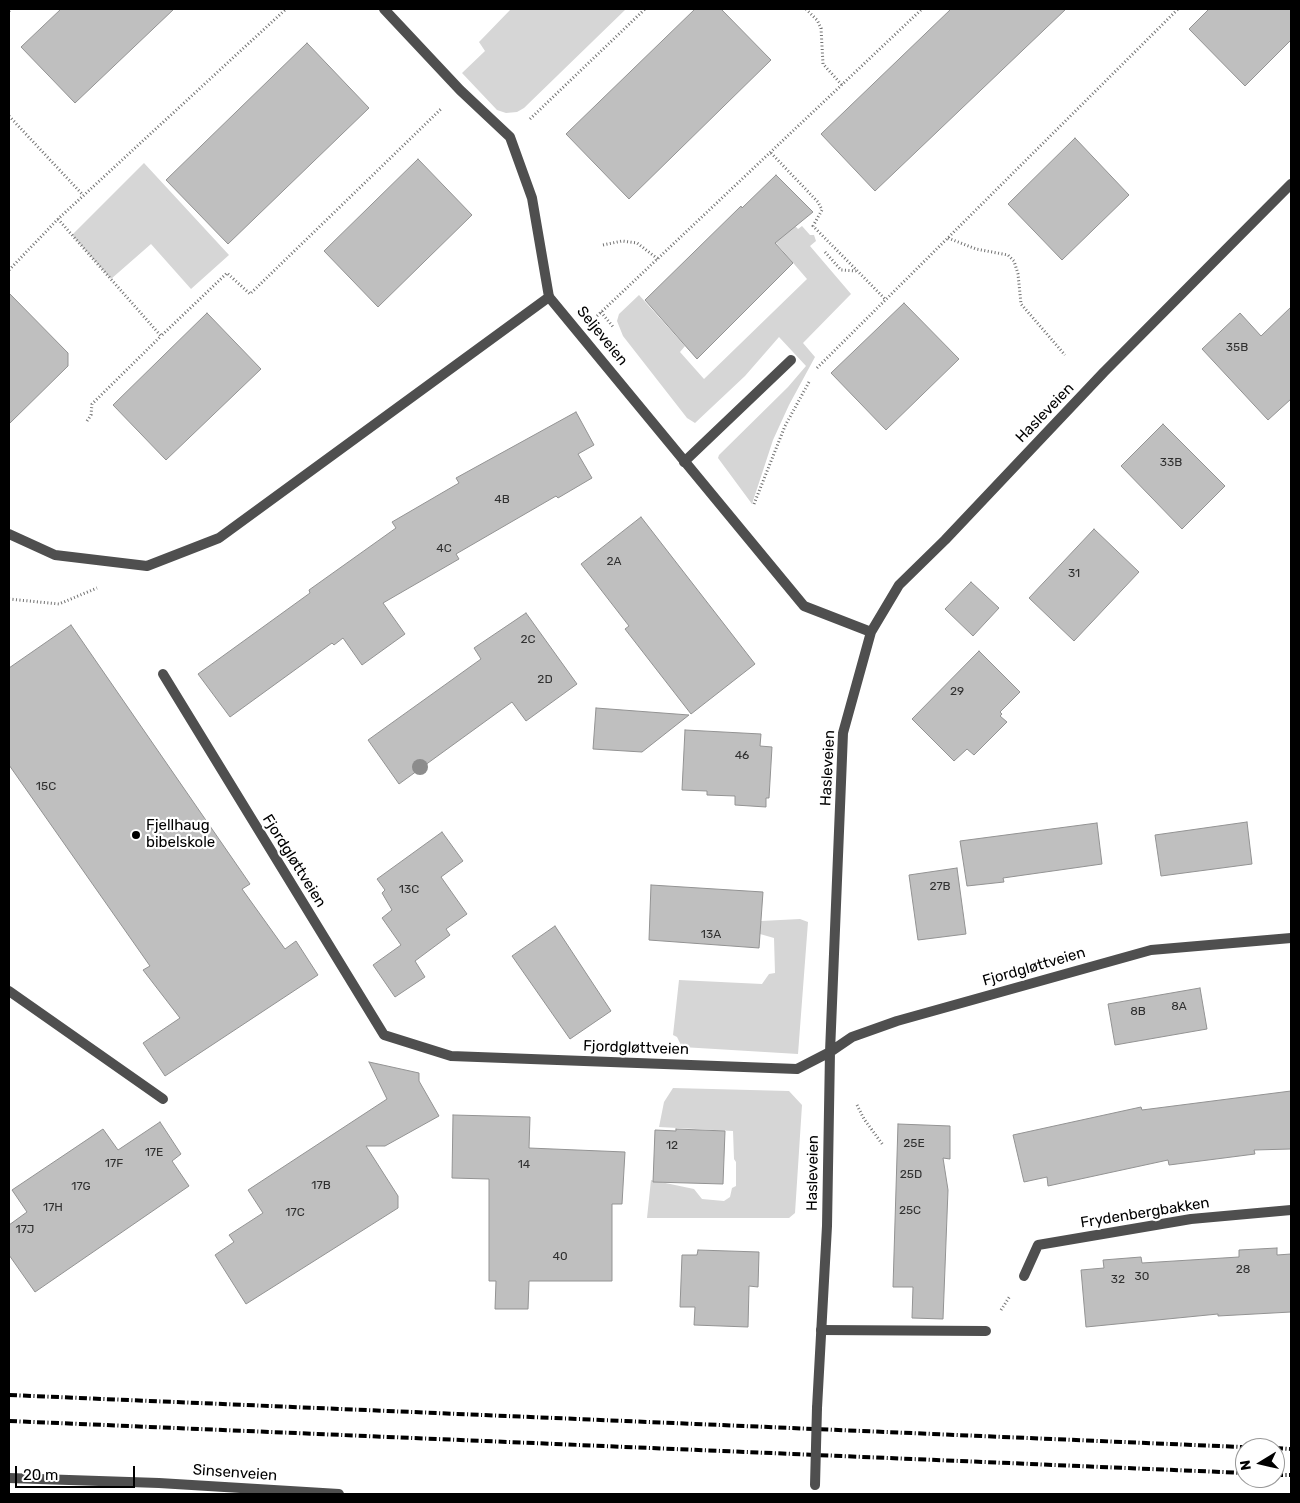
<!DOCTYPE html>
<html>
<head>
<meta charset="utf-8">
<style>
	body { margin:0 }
	#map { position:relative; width:1300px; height:1503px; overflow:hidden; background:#fff; font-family:Rubik,sans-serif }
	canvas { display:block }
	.frame { position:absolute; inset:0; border:10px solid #000; pointer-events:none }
	.north { position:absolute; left:1235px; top:1438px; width:50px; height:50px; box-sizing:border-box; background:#fff; border:1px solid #999; border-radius:50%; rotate:261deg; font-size:14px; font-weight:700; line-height:20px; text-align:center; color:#000 }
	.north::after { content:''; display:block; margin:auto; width:18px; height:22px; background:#000; clip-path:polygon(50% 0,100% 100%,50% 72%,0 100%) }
	.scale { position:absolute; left:15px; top:1466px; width:120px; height:22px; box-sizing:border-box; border:2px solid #000; border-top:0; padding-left:6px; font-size:15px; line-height:18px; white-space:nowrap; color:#000; -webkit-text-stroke:4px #fff; paint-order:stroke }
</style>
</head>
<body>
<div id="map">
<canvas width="1300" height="1503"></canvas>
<div class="frame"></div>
<div class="north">N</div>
<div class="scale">20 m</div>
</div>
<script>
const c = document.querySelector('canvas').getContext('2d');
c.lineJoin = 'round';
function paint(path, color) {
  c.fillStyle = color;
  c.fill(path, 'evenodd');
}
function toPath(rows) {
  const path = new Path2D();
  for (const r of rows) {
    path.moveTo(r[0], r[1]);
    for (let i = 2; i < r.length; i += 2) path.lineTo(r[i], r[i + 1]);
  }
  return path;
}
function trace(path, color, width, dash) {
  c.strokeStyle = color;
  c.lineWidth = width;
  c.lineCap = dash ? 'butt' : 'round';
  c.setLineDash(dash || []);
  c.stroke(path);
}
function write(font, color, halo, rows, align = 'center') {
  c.font = font + ' Rubik,sans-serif';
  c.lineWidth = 4.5;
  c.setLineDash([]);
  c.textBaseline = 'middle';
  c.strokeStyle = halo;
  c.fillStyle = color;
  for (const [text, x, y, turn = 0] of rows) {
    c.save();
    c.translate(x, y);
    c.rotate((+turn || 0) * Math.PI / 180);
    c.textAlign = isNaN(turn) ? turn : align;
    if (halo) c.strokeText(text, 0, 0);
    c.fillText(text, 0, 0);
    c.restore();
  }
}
paint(toPath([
	[511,9,626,9,524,108,517,112,506,113,497,110,462,73,485,51,479,42],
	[144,163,229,255,191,289,151,244,111,279,72,235],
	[761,190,798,229,802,226,810,235,814,235,816,241,810,246,851,294,803,343,815,357,789,405,773,440,752,504,718,458,719,455,788,387,806,366,779,337,745,376,695,423,687,418,623,336,617,321,619,314,639,295,685,346,680,352,704,379,807,279,745,207],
	[800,919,808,922,798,1054,682,1047,677,1037,673,1035,679,980,762,984,769,974,775,973,774,938,760,934,761,921],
	[673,1088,789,1091,802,1105,795,1213,789,1218,647,1218,651,1180,694,1189,702,1199,724,1201,730,1197,732,1188,736,1186,736,1162,734,1159,733,1131,659,1127,664,1102]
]), '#d6d6d6');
const building = toPath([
	[61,9,174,9,75,103,21,47,61,9],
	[695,9,721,9,771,60,629,199,566,134,695,9],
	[951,9,1066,9,875,191,821,134,951,9],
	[1209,9,1291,9,1291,40,1245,86,1189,29,1209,9],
	[307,43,369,108,228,244,166,180,307,43],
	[1075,138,1129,195,1062,260,1008,204,1075,138],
	[418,159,472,215,378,307,324,251,418,159],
	[776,175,813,212,775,243,793,263,697,359,645,300,741,206,742,208,776,175],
	[9,293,68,353,68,366,9,424,9,293],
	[904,303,959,359,886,430,831,373,904,303],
	[1291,307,1291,399,1268,420,1202,349,1240,313,1261,336,1291,307],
	[207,313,261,369,166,460,113,405,207,313],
	[576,412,594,445,578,454,592,478,558,498,556,496,456,554,459,559,383,603,405,634,362,665,343,638,334,645,332,643,230,717,198,674,310,593,309,590,396,528,392,522,459,483,456,478,576,412],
	[1163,424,1225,486,1182,529,1121,466,1163,424],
	[641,517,755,664,691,714,625,629,629,626,581,564,641,517],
	[1094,529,1139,572,1074,641,1029,598,1094,529],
	[971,582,999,608,973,636,945,609,971,582],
	[526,613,577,684,526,721,512,702,399,784,368,740,481,659,474,648,526,613],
	[71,625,250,884,242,889,285,949,296,941,318,975,165,1076,143,1043,180,1018,143,970,150,966,9,765,9,668,71,625],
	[979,651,1020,692,1000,712,1002,714,1000,716,1007,722,974,755,967,749,954,761,912,719,979,651],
	[596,708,689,715,642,752,593,749,596,708],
	[685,730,761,734,760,746,772,747,769,798,766,798,766,807,735,805,735,796,707,795,707,791,682,790,685,730],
	[1247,822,1252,864,1161,876,1155,835,1247,822],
	[1097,823,1102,864,1003,878,1004,882,967,886,960,841,1097,823],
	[442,832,463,861,441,877,467,914,446,929,450,935,415,961,425,977,395,997,373,965,401,945,382,918,392,910,382,893,385,890,377,879,442,832],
	[957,868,966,934,918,940,909,875,957,868],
	[651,885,763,892,759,948,649,940,651,885],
	[555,926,611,1011,570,1039,512,956,555,926],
	[1200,988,1207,1029,1115,1045,1108,1004,1200,988],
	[369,1062,419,1073,419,1081,439,1116,385,1146,366,1146,398,1196,398,1208,246,1304,215,1255,234,1242,229,1235,263,1213,248,1190,387,1099,369,1062],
	[1291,1091,1291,1149,1254,1150,1255,1154,1169,1165,1168,1160,1048,1186,1047,1177,1024,1182,1013,1135,1141,1107,1142,1110,1291,1091],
	[453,1115,530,1117,529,1148,625,1152,622,1204,612,1204,612,1281,529,1281,528,1309,495,1309,496,1281,489,1281,489,1179,452,1178,453,1115],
	[160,1122,181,1154,172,1161,189,1186,35,1292,9,1255,9,1225,27,1212,12,1190,103,1129,118,1150,160,1122],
	[898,1124,950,1126,950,1159,943,1158,948,1190,943,1319,912,1318,913,1287,893,1287,898,1124],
	[676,1129,725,1131,723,1184,653,1182,655,1130,676,1131,676,1129],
	[1277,1248,1277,1255,1291,1254,1291,1312,1218,1316,1218,1314,1086,1327,1081,1270,1104,1268,1103,1260,1141,1257,1142,1263,1239,1257,1239,1250,1277,1248],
	[698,1250,759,1252,758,1287,749,1286,748,1327,694,1325,695,1307,680,1307,682,1255,697,1255,698,1250]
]);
paint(building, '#bfbfbf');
trace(building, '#939393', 1);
trace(toPath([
	[806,9,817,20,821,28,823,64,842,85],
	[9,11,11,9],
	[9,116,83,195],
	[530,119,645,9],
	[771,153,818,202,822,210,813,226,886,300],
	[58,219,161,336,227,273,250,294,442,108],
	[948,238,976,249,1008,255,1014,261,1018,274,1021,304,1065,355],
	[603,245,622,241,637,243,658,259],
	[825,252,841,270,856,271],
	[9,270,58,219,286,9],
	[601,312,614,328],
	[597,316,922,9],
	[817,368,1178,9],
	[87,421,91,415,92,404,161,336],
	[754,504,785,426,809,382],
	[9,599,59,604,97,588],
	[857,1105,864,1119,883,1145],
	[1001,1310,1010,1296]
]), '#717171', 3, [1, 2.5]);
trace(toPath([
	[684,462,791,360],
	[9,534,55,555,147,566,219,538,549,297,532,198,510,137,460,90,384,9],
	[9,991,163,1099],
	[821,1330,986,1331]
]), '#4f4f4f', 10);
trace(toPath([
	[549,297,804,606,871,632],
	[163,674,384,1035,451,1056,797,1069,830,1052,852,1037,897,1021,1151,950,1291,938],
	[1024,1276,1038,1245,1191,1219,1291,1210],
	[817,1408,827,1226,830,1052,843,733,871,632,899,585,945,540,1104,372,1291,184]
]), '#4f4f4f', 10);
trace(toPath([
	[9,1478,159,1483,339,1494]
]), '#4f4f4f', 10);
trace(toPath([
	[9,1395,1265,1448],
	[9,1421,1245,1473],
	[1275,1448,1291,1449],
	[1275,1475,1291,1475]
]), '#000', 4, [8, 2.5, 1, 2.5]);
trace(toPath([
	[815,1485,817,1408]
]), '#4f4f4f', 10);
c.fillStyle = '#8c8c8c';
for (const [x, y] of [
	[420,767]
]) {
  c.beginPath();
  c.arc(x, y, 8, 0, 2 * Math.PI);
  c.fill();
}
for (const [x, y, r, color] of [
	[136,835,5,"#000"]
]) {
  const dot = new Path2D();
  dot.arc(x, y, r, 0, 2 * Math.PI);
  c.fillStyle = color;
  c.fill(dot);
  trace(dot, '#fff', 2);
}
write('12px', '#303030', null, [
	["35B",1237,348],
	["33B",1171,463],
	["4B",502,500],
	["4C",444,549],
	["2A",614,562],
	["31",1074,574],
	["2C",528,640],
	["2D",545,680],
	["29",957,692],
	["46",742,756],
	["15C",46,787],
	["27B",940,887],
	["13C",409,890],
	["13A",711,935],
	["8A",1179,1007],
	["8B",1138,1012],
	["25E",914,1144],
	["12",672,1146],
	["17E",154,1153],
	["17F",114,1164],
	["14",524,1165],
	["25D",911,1175],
	["17B",321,1186],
	["17G",81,1187],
	["17H",53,1208],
	["25C",910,1211],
	["17C",295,1213],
	["17J",25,1230],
	["40",560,1257],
	["28",1243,1270],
	["30",1142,1277],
	["32",1118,1280]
]);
write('15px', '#000', '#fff', [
	["Seljeveien",602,336,51],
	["Hasleveien",1045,413,-46],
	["Hasleveien",828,768,-87],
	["Fjordgløttveien",294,861,58],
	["Fjordgløttveien",1034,967,-16],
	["Fjordgløttveien",636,1048,2],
	["Hasleveien",813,1173,-89],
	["Frydenbergbakken",1145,1213,-9],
	["Sinsenveien",235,1473,4]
]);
write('15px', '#000', '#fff', [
	["Fjellhaug",146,826],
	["bibelskole",146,843]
], 'left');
</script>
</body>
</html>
